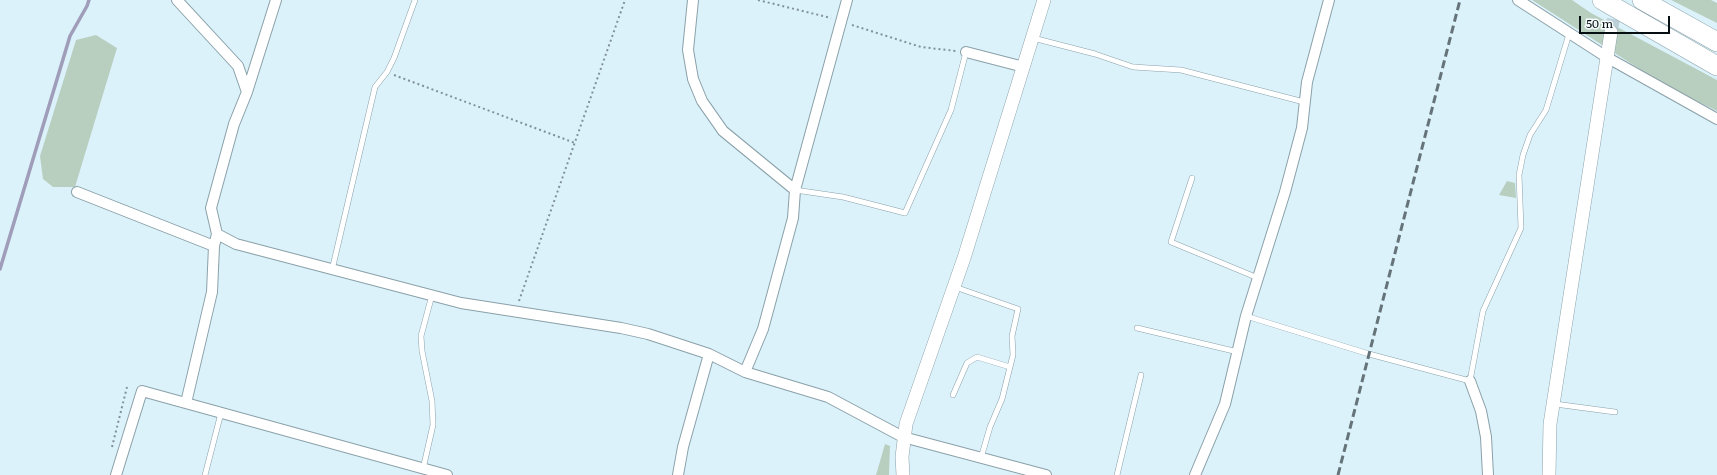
<!DOCTYPE html>
<html>
<head>
<meta charset="utf-8">
<style>
	body { margin:0 }
	#map { position:relative; width:1717px; height:475px; overflow:hidden; background:#dbf2fb; font-family:Literata,serif }
	canvas { display:block }
	.scale { position:absolute; left:1579px; top:16px; width:91px; height:18px; box-sizing:border-box; border:2px solid #070e11; border-top:0; padding-left:5px; font-size:12px; line-height:14px; white-space:nowrap; color:#070e11; -webkit-text-stroke:3px #f7fcfd; paint-order:stroke }
</style>
</head>
<body>
<div id="map">
<canvas width="1717" height="475"></canvas>
<div class="scale">50 m</div>
</div>
<script>
const c = document.querySelector('canvas').getContext('2d');
c.lineJoin = 'round';
function paint(path, color) {
  c.fillStyle = color;
  c.fill(path, 'evenodd');
}
function toPath(rows) {
  const path = new Path2D();
  for (const r of rows) {
    path.moveTo(r[0], r[1]);
    for (let i = 2; i < r.length; i += 2) path.lineTo(r[i], r[i + 1]);
  }
  return path;
}
function trace(path, color, width, dash) {
  c.strokeStyle = color;
  c.lineWidth = width;
  c.lineCap = dash ? 'butt' : 'round';
  c.setLineDash(dash || []);
  c.stroke(path);
}
paint(toPath([
	[1532,0,1572,0,1591,13,1717,80,1717,111,1666,86],
	[1671,0,1711,0,1717,3,1717,23],
	[96,35,117,48,75,187,53,187,43,179,40,156,76,40],
	[1507,181,1515,183,1516,198,1499,195],
	[885,444,890,446,889,475,876,475]
]), '#b8cfc0');
trace(toPath([
	[0,269,70,36,87,6,89,0]
]), '#9f9db9', 3.5);
trace(toPath([
	[1611,32,1617,0]
]), '#bbd0d8', 13, [13, 6]);
const service = toPath([
	[1033,38,1095,54,1133,67,1181,70,1304,102],
	[1192,178,1171,242,1258,278],
	[795,190,843,197,905,213,951,110,966,52],
	[332,270,375,87,387,72,394,58,415,0],
	[955,287,1018,309,1012,336,1013,355,1002,399,990,427,981,458],
	[1246,316,1369,354,1470,381,1483,311,1521,228,1519,175,1523,155,1530,135,1546,110,1569,34],
	[1137,328,1238,352],
	[953,395,967,363,977,357,1010,367],
	[1555,404,1615,412],
	[423,469,433,425,432,401,422,351,421,336,432,295],
	[205,475,221,413],
	[1117,475,1141,375]
]);
const minor = toPath([
	[177,0,238,66,247,92],
	[693,0,688,50,693,79,702,101,723,131,795,190],
	[1518,0,1608,58,1717,119],
	[966,52,1024,67],
	[77,192,214,246],
	[217,234,236,244,461,303,621,328,648,334,709,354,745,372,828,397,903,437,1046,475],
	[745,372,763,329,793,218,795,190,847,0],
	[1470,381,1481,411,1486,437,1488,475],
	[186,403,212,292,214,246,217,234,211,208,234,124,247,92,276,0],
	[116,475,142,391,447,475],
	[678,475,683,447,709,354],
	[1195,475,1225,404,1246,316,1285,192,1302,128,1307,82,1329,0]
]);
const tertiary = toPath([
	[903,475,902,457,906,424,964,258,1044,0],
	[1549,475,1550,424,1611,32]
]);
const motorway = toPath([
	[1602,0,1717,66],
	[1642,0,1717,42]
]);
trace(service, '#8ba1a9', 6);
trace(minor, '#8ba1a9', 12);
trace(tertiary, '#8ba1a9', 14);
trace(motorway, '#8ba1a9', 20);
trace(toPath([
	[758,0,831,18],
	[852,25,921,47,956,51],
	[394,75,575,143],
	[519,301,625,0],
	[112,447,127,387]
]), '#819298', 2, [2, 3]);
trace(service, '#fff', 5);
trace(minor, '#fff', 10);
trace(tertiary, '#fff', 13);
trace(motorway, '#fff', 19);
trace(toPath([
	[1338,475,1460,0]
]), '#66747a', 3, [8, 4]);
</script>
</body>
</html>
